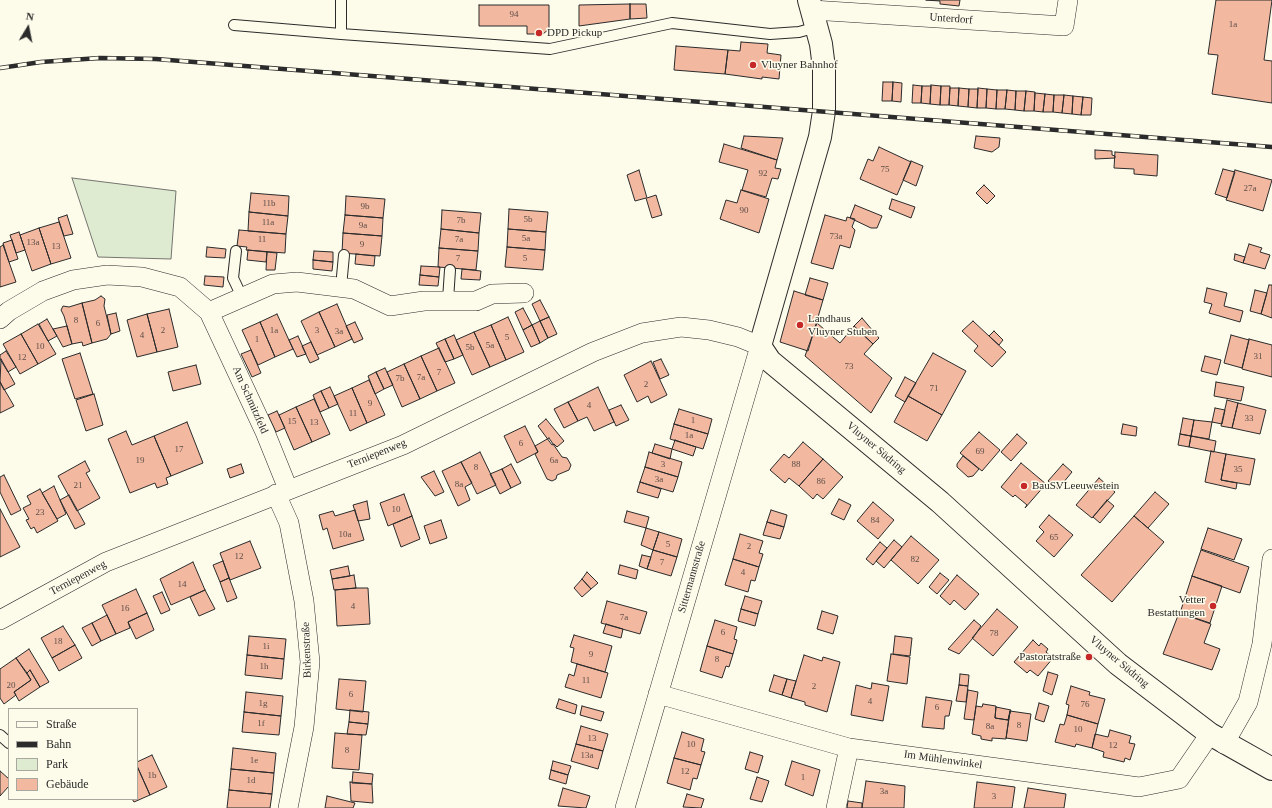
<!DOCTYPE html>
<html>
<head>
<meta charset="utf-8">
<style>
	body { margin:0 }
	#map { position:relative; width:1272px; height:808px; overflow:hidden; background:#fdfbea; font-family:Georgia,serif }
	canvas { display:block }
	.legend { position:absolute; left:8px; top:708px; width:130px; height:92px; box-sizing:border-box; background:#fdfbea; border:1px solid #a9a89e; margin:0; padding:5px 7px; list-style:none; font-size:12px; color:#2b2b2b }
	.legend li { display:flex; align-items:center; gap:8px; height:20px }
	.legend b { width:20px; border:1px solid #a9a89e }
	.north { position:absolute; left:8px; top:8px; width:40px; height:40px; -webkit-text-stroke:3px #fdfbea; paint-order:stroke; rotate:10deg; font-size:11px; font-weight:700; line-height:16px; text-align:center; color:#2b2b2b }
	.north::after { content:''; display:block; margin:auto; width:14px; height:18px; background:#2b2b2b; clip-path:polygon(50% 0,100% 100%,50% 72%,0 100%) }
</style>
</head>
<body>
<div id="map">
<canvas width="1272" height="808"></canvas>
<ul class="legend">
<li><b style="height:5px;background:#fdfbea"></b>Straße</li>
<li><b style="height:5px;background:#2b2b2b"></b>Bahn</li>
<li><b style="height:11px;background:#deebd1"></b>Park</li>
<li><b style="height:11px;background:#f2b8a0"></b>Gebäude</li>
</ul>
<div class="north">N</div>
</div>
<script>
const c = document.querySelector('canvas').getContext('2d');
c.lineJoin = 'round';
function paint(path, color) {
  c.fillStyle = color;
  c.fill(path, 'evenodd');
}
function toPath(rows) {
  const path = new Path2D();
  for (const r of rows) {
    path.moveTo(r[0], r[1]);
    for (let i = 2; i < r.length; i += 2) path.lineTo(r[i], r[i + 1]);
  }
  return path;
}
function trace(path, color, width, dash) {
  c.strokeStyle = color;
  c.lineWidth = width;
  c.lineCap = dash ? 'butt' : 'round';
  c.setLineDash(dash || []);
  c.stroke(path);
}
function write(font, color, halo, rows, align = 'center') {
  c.font = font + ' Georgia,serif';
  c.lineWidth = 3;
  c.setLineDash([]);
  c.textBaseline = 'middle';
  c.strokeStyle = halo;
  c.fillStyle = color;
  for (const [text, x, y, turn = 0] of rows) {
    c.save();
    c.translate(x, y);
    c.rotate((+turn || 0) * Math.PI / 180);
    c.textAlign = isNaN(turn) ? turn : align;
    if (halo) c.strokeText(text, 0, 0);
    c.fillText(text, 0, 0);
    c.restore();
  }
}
const green = toPath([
	[72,178,176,191,171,259,98,257,72,178]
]);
paint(green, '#deebd1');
trace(green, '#74746e', 1);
const building = toPath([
	[926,0,960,0,959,6,940,4,940,1,926,0],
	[1216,0,1272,0,1264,60,1272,61,1272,103,1212,94,1218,55,1208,54,1216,0],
	[630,4,646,4,647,18,630,19,630,4],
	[630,4,630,19,579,26,579,5,630,4],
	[479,5,549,5,549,29,543,34,527,34,527,26,479,26,479,5],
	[741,42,768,44,767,53,781,55,779,79,762,77,762,79,725,74,728,50,740,51,741,42],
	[676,46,728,50,725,74,674,70,676,46],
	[883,82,893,82,892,101,882,101,883,82],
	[893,82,902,83,901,102,892,101,893,82],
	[913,85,922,86,921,103,912,103,913,85],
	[931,85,941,86,940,105,930,104,931,85],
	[922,86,931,86,930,104,921,103,922,86],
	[941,86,950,86,949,105,940,105,941,86],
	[950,88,959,88,958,106,949,105,950,88],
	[959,88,969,89,968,107,958,106,959,88],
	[978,88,987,89,986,108,977,108,978,88],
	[969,89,978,89,977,108,968,107,969,89],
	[987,89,997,90,996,109,986,108,987,89],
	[997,90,1007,90,1005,109,996,109,997,90],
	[1007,90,1016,91,1015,110,1005,109,1007,90],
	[1016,91,1026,91,1024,111,1015,110,1016,91],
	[1026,91,1035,92,1034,111,1024,111,1026,91],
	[1035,93,1045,94,1043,112,1034,111,1035,93],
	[1045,94,1054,95,1053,112,1043,112,1045,94],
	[1054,95,1064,95,1062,113,1053,112,1054,95],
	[1064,95,1073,96,1072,114,1062,113,1064,95],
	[1073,96,1083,97,1081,115,1072,114,1073,96],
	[1083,97,1092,98,1091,115,1081,115,1083,97],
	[744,136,783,138,777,160,741,148,744,136],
	[976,136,1000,138,999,147,992,152,974,148,976,136],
	[724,144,777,160,775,168,781,169,778,179,772,178,766,197,742,190,748,170,719,162,724,144],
	[879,147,911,162,897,195,860,179,868,159,873,161,879,147],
	[1095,150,1112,151,1112,155,1115,156,1115,158,1095,159,1095,150],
	[1115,152,1158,155,1157,176,1134,174,1134,169,1114,168,1115,152],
	[911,161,923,166,916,186,903,180,911,161],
	[1223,169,1235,172,1227,198,1215,194,1223,169],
	[639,170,647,198,656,195,662,215,652,218,646,198,635,201,627,175,639,170],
	[1235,170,1272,180,1263,211,1226,200,1235,170],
	[984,185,995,196,987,204,976,193,984,185],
	[741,190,769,199,759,233,720,219,726,200,737,203,741,190],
	[251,193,289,196,288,216,249,212,251,193],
	[346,196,385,199,383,218,345,215,346,196],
	[892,199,915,207,911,218,889,209,892,199],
	[855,205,882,216,877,228,871,228,850,218,855,205],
	[509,209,548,212,546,232,508,229,509,209],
	[442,210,481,213,479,233,441,229,442,210],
	[249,212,288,216,286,234,248,231,249,212],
	[67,215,73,234,64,236,58,218,67,215],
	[345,215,383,218,382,236,343,233,345,215],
	[825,215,846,221,847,217,855,219,852,227,855,230,850,248,840,245,833,269,811,263,825,215],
	[59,222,71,258,51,264,39,228,59,222],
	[39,228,51,264,32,271,20,235,39,228],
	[441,229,479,233,478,251,439,248,441,229],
	[508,229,546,232,545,250,507,247,508,229],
	[239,230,286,234,285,253,246,250,247,247,237,246,239,230],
	[19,232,25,250,16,253,10,235,19,232],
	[343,233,382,236,380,256,342,253,343,233],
	[12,240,18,259,9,262,3,243,12,240],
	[1249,244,1262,248,1260,252,1270,255,1265,269,1243,263,1249,244],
	[3,245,16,282,0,287,0,247,3,245],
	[207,247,226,249,225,258,206,257,207,247],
	[507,247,545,250,543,270,505,267,507,247],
	[439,248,478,251,476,270,438,267,439,248],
	[248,250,267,252,266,262,247,260,248,250],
	[314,251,333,252,333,262,313,260,314,251],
	[267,252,277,253,275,270,266,270,267,252],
	[356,254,375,256,374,266,355,264,356,254],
	[1235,254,1245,257,1243,263,1234,260,1235,254],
	[313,260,333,262,332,271,313,269,313,260],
	[421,266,440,267,439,277,420,275,421,266],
	[462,269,481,271,480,280,461,279,462,269],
	[420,275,439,277,438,286,419,285,420,275],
	[205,276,224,277,223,287,204,285,205,276],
	[810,278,828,283,823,300,805,295,810,278],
	[1269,285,1272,285,1272,318,1261,314,1269,285],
	[1207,288,1227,293,1224,306,1243,311,1240,322,1209,313,1212,304,1204,302,1207,288],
	[1255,290,1267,293,1261,314,1250,311,1255,290],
	[794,291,823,300,808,351,780,342,794,291],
	[101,296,105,299,104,306,111,334,107,339,92,343,82,303,95,300,101,296],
	[540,300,549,317,540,321,532,304,540,300],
	[82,303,92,343,83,346,82,342,72,344,64,316,61,310,63,306,69,307,82,303],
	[337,304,352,339,335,347,319,312,337,304],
	[523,308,532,325,523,330,515,312,523,308],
	[169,309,178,347,157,352,147,314,169,309],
	[319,312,335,347,317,355,301,321,319,312],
	[116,313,120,331,111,334,107,315,116,313],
	[147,314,157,352,137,357,127,320,147,314],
	[277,314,293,349,275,357,260,322,277,314],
	[508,317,524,352,506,360,491,325,508,317],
	[549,317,557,334,548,338,540,321,549,317],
	[862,318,879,338,873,344,854,326,862,318],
	[47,319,57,336,48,341,39,324,47,319],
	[540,321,548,338,540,343,532,325,540,321],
	[973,321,1006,352,992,367,974,351,978,346,962,331,973,321],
	[260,322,275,357,258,365,242,330,260,322],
	[355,322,363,339,354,343,346,326,355,322],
	[817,323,840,343,854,326,873,344,864,354,892,378,871,413,805,356,817,323],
	[38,324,56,354,38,364,21,334,38,324],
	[491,325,506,360,490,367,474,332,491,325],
	[532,325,540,343,531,347,523,330,532,325],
	[67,326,72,344,63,347,53,329,67,326],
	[994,331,1003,340,999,345,989,336,994,331],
	[474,332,490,367,472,375,456,340,474,332],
	[21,334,38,364,20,374,3,344,21,334],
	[454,335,463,355,454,359,445,339,454,335],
	[1231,335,1249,340,1242,368,1224,363,1231,335],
	[298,336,306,354,297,357,289,340,298,336],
	[445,339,454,359,445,362,436,343,445,339],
	[1249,339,1272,345,1272,377,1242,369,1249,339],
	[311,342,319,359,310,363,302,346,311,342],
	[439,348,455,383,437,391,421,356,439,348],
	[251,350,261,373,252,377,241,354,251,350],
	[6,351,16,367,8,372,0,359,0,355,6,351],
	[80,353,93,394,75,399,62,359,80,353],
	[933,353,966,371,942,415,908,396,933,353],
	[421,356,437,391,420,399,404,364,421,356],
	[1205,356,1221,360,1217,375,1201,371,1205,356],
	[1,359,15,384,4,390,0,382,1,359],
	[661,359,669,375,660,379,653,362,661,359],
	[651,361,667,395,651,403,648,396,637,402,624,375,651,361],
	[404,364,420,399,402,407,387,372,404,364],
	[196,365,201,384,173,391,168,372,196,365],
	[385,368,393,385,384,389,376,372,385,368],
	[376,372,384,389,375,394,368,376,376,372],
	[905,377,916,383,905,402,895,396,905,377],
	[369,380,385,415,367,423,352,388,369,380],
	[0,382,14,406,0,413,0,382],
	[1216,382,1244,387,1241,401,1214,396,1216,382],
	[330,387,338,404,329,408,321,391,330,387],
	[598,387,614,422,594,431,587,417,578,421,568,402,598,387],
	[352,388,367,423,350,431,334,396,352,388],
	[321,391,329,408,320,412,313,395,321,391],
	[94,394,103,425,86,431,76,400,94,394],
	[908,396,942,415,927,441,894,422,908,396],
	[314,399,330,434,312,442,296,407,314,399],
	[1227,400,1238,403,1232,428,1221,426,1227,400],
	[568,402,578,421,564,428,554,409,568,402],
	[1238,403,1266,410,1260,434,1232,428,1238,403],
	[621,405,629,420,616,426,609,410,621,405],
	[296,407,312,442,294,450,279,415,296,407],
	[1215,408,1225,410,1222,424,1212,422,1215,408],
	[679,409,712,419,708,434,674,424,679,409],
	[277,411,285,428,276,432,268,415,277,411],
	[1183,418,1194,420,1191,436,1180,434,1183,418],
	[546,419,564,441,557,447,554,444,552,445,538,426,546,419],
	[1194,420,1212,422,1209,439,1191,436,1194,420],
	[187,422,203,463,171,476,154,436,187,422],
	[674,424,708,434,703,449,670,439,674,424],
	[1123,424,1137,427,1136,436,1121,434,1123,424],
	[525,426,538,452,517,463,504,436,525,426],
	[126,431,132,445,154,436,171,476,166,478,168,484,157,488,155,483,130,493,108,439,126,431],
	[979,432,1000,450,982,471,960,453,979,432],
	[1017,434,1027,443,1011,461,1001,452,1017,434],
	[1180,434,1191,436,1189,447,1178,445,1180,434],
	[1191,436,1216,441,1214,452,1189,447,1191,436],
	[549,438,562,457,567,458,571,465,569,470,557,475,556,479,552,481,547,479,535,454,538,452,535,446,549,438],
	[675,440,696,447,693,456,672,449,675,440],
	[803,442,823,459,799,486,789,478,785,483,770,470,784,454,789,458,803,442],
	[655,444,672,449,670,459,652,453,655,444],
	[1211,451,1226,454,1221,480,1237,483,1236,489,1205,482,1211,451],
	[480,452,496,485,477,494,461,462,480,452],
	[649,452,682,462,678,477,645,467,649,452],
	[1226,454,1255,459,1250,485,1221,480,1226,454],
	[963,456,979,469,973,476,968,477,957,467,957,464,963,456],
	[823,459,843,477,823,499,817,494,813,499,799,486,823,459],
	[85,461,90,471,86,473,100,498,77,511,58,476,85,461],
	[461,462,472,483,465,487,470,500,458,506,442,471,461,462],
	[1021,463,1046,484,1025,508,1027,505,1015,495,1013,497,1001,487,1021,463],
	[241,464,244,473,230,478,227,469,241,464],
	[511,464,521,483,511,488,502,469,511,464],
	[1063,464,1072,472,1058,489,1048,481,1063,464],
	[645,467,678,477,673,492,640,482,645,467],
	[502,469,511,488,500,494,490,474,502,469],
	[434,471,444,492,435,496,421,477,434,471],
	[4,475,21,510,11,515,0,492,0,477,4,475],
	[1099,478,1115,492,1092,518,1076,505,1099,478],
	[640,482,661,489,658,498,637,492,640,482],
	[54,486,66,514,57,519,42,493,54,486],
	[40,489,58,521,37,533,34,527,31,529,26,520,29,519,23,508,31,504,27,496,40,489],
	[1155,492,1169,504,1148,528,1134,516,1155,492],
	[404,494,412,516,388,526,380,503,404,494],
	[69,495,85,524,75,529,60,500,69,495],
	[839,499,851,505,844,520,831,514,839,499],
	[1107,500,1114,506,1100,523,1093,517,1107,500],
	[367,501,370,519,358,521,353,505,367,501],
	[873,502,894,520,878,539,857,521,873,502],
	[0,509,20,547,0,557,0,509],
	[355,510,364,540,333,549,327,528,323,530,319,515,333,511,335,516,355,510],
	[771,510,787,515,784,527,767,522,771,510],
	[627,511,649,517,646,528,624,522,627,511],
	[1049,515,1073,535,1054,557,1036,541,1044,532,1039,527,1049,515],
	[412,516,420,539,401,547,393,524,412,516],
	[1134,516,1164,542,1112,602,1081,575,1134,516],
	[441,520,447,538,430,544,424,526,441,520],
	[767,522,784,527,780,539,763,535,767,522],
	[646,528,659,532,653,550,641,545,646,528],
	[1208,528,1242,539,1234,560,1201,549,1208,528],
	[659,532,682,539,677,557,653,550,659,532],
	[740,534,763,541,759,553,763,554,759,567,733,559,740,534],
	[911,536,939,560,918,584,891,560,911,536],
	[894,540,902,547,884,568,876,561,894,540],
	[250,541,261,568,230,580,220,553,250,541],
	[880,542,887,548,873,565,866,559,880,542],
	[653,550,677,557,671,576,647,569,653,550],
	[1201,550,1249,567,1240,593,1192,576,1201,550],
	[642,555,651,557,647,569,639,566,642,555],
	[733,559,759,567,755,581,751,580,748,592,725,585,733,559],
	[223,561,229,578,220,582,213,565,223,561],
	[193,562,205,590,171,605,160,579,193,562],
	[620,565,638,570,636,579,618,574,620,565],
	[348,566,350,576,332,579,330,570,348,566],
	[587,572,598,583,591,589,582,579,587,572],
	[940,573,949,580,937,594,929,587,940,573],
	[354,575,356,588,334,590,332,579,354,575],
	[957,575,979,594,965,610,954,600,950,605,940,596,957,575],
	[1192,576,1222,586,1210,623,1180,613,1192,576],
	[229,578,237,598,227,602,220,582,229,578],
	[582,579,591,589,582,597,574,588,582,579],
	[356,588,368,588,370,624,337,626,335,590,356,588],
	[136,589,147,613,128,622,130,628,116,634,102,605,136,589],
	[205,590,215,609,199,616,190,597,205,590],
	[162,592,170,610,161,614,153,596,162,592],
	[745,596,762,601,758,614,741,609,745,596],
	[607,601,647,612,640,634,601,623,607,601],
	[741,609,758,614,755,626,738,621,741,609],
	[997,609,1018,627,993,656,972,638,997,609],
	[822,611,838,616,833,634,817,629,822,611],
	[147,613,154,630,136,639,128,622,147,613],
	[1179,613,1211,624,1204,643,1220,649,1212,670,1163,654,1179,613],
	[107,615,116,634,101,641,92,623,107,615],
	[715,620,737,627,734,639,737,640,733,654,707,646,715,620],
	[974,620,981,626,973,638,959,654,948,649,974,620],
	[92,623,101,641,92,646,82,628,92,623],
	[606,624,623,629,621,638,603,633,606,624],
	[63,626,75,645,52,658,41,638,63,626],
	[574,635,612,646,605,672,571,662,574,648,570,647,574,635],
	[249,636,286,639,284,659,247,655,249,636],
	[895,636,912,638,910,656,893,654,895,636],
	[1033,640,1039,646,1041,643,1048,649,1046,652,1053,658,1038,676,1030,670,1027,673,1014,662,1033,640],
	[75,645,82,658,59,671,52,658,75,645],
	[707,646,733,654,729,667,726,666,722,678,700,671,707,646],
	[29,649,49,682,40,687,30,670,27,673,16,658,29,649],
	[891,654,910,657,907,684,887,681,891,654],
	[247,655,284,659,282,679,245,675,247,655],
	[804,655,822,661,823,657,840,662,827,712,805,705,805,702,791,698,804,655],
	[16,658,31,680,14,692,16,695,4,704,0,698,0,669,16,658],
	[577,664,608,673,601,698,565,687,569,674,574,676,577,664],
	[30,670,40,687,19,701,14,692,31,680,27,673,30,670],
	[1048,672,1058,675,1052,695,1043,691,1048,672],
	[960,674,969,675,968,686,959,685,960,674],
	[774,675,787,679,782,695,769,691,774,675],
	[339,679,366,681,363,712,336,709,339,679],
	[787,679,796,681,791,698,782,695,787,679],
	[872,683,889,686,883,721,851,715,856,685,871,689,872,683],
	[959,685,968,686,966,702,956,701,959,685],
	[1071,686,1090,692,1089,695,1105,699,1098,724,1067,715,1069,705,1066,704,1071,686],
	[968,690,978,692,974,720,964,719,968,690],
	[246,692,283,696,281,716,244,712,246,692],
	[926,697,952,701,949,716,945,716,944,729,922,727,926,697],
	[559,699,577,705,575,714,556,708,559,699],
	[1039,703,1049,706,1044,722,1035,719,1039,703],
	[983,704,996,706,995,718,1008,720,1010,711,1006,739,992,738,992,741,981,739,981,736,972,734,976,706,982,707,983,704],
	[582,706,604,712,601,721,580,715,582,706],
	[996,707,1011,710,1008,720,995,718,996,707],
	[350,710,369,712,368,724,349,722,350,710],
	[1010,711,1031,714,1027,741,1006,738,1010,711],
	[244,712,281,716,279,735,242,732,244,712],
	[1067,715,1098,724,1092,748,1076,744,1075,747,1055,742,1060,724,1064,725,1067,715],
	[349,722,368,724,366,735,347,734,349,722],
	[581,726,608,734,603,751,576,744,581,726],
	[1110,730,1131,736,1129,743,1135,744,1130,760,1125,758,1124,762,1103,757,1104,752,1092,748,1095,734,1108,737,1110,730],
	[682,732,704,739,701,751,705,752,701,765,674,758,682,732],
	[335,733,362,735,359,770,332,768,335,733],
	[576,744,603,751,598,769,571,761,576,744],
	[233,748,276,753,274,773,231,769,233,748],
	[750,752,763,756,758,773,745,769,750,752],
	[152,755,167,787,150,795,137,766,137,762,152,755],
	[674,758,701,765,697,779,693,778,690,790,667,783,674,758],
	[553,761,571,766,568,775,551,770,553,761],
	[792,761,820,770,813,796,785,785,792,761],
	[137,766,150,795,134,802,132,799,137,799,137,766],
	[231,769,274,773,272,794,229,790,231,769],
	[551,770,568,775,566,784,549,779,551,770],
	[0,771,9,779,9,786,0,796,0,771],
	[353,772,373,774,372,784,352,783,353,772],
	[757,777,769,781,762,802,750,799,757,777],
	[866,781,905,786,904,808,862,808,866,781],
	[350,782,372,784,373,803,351,801,350,782],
	[977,782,1015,787,1012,808,974,808,977,782],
	[563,788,590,796,586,808,558,806,563,788],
	[1028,788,1066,794,1064,808,1024,808,1028,788],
	[229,790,272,794,270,808,227,808,229,790],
	[687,794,704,799,701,808,683,807,687,794],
	[327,796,355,803,353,808,325,808,327,796],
	[848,801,862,803,862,808,847,808,848,801]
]);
paint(building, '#f2b8a0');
trace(building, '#2b2b2b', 1);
const service = toPath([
	[341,0,341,34,550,49,672,23,770,34,799,32,817,27],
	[234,25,341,34],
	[236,251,233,278,242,297],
	[341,287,344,255],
	[448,300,450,270],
	[0,735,9,743]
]);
const minor = toPath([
	[812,10,1064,26,1068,0],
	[0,319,9,311,43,291,73,280,107,275,142,277,180,287,209,312],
	[288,489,265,432,209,312,273,284,297,282,354,289,390,306,424,301,476,301,492,294,524,293],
	[276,494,289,523,304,601,310,662,304,727,288,808],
	[0,620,106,562,403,445,593,352,642,333,681,327,709,330,738,337,760,346,625,808],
	[658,694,849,748,1139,787,1179,779,1210,734],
	[1224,744,1248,702,1262,644,1272,559],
	[836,808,849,748]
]);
const tertiary = toPath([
	[809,0,821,44,824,68,824,111,820,137,760,346,770,361,940,502,1118,664,1210,734,1272,769]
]);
trace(service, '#2b2b2b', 12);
trace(minor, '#2b2b2b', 20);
trace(tertiary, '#2b2b2b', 24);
trace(service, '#fdfbea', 10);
trace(minor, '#fdfbea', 19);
trace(tertiary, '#fdfbea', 22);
const rail = toPath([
	[0,68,41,62,100,58,156,59,1272,147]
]);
trace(rail, '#2b2b2b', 4.5);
trace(rail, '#fdfbea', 3, [9]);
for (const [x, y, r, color] of [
	[539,33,4,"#c62828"],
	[753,65,4,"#c62828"],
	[800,325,4,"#c62828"],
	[1024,486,4,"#c62828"],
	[1213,606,4,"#c62828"],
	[1089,657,4,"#c62828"]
]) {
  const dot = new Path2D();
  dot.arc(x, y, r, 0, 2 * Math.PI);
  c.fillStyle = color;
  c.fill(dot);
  trace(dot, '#fdfbea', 1.5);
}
write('9px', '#5d4e48', null, [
	["94",514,15],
	["1a",1233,25],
	["75",885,170],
	["92",763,174],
	["27a",1250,189],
	["11b",269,204],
	["9b",365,207],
	["90",744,211],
	["5b",528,220],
	["7b",461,221],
	["11a",268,223],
	["9a",363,226],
	["73a",836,237],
	["5a",526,239],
	["11",262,240],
	["7a",459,240],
	["13a",33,243],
	["9",362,245],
	["13",56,247],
	["7",458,259],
	["5",525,259],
	["8",76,321],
	["6",98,324],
	["2",163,331],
	["1a",274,331],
	["3",317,331],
	["3a",339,332],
	["4",142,336],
	["5",507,338],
	["1",257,340],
	["5a",490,346],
	["10",40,347],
	["5b",470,348],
	["31",1258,357],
	["12",22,358],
	["73",849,367],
	["7",439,373],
	["7a",421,378],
	["7b",400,379],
	["2",646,385],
	["71",934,389],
	["9",370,404],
	["4",589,406],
	["11",353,414],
	["33",1249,419],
	["1",693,421],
	["15",292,422],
	["13",314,423],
	["1a",689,436],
	["6",521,444],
	["17",179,450],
	["69",980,452],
	["19",140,461],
	["6a",554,461],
	["3",663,465],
	["88",796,465],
	["8",476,468],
	["35",1238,470],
	["3a",659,480],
	["86",821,482],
	["8a",459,485],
	["21",78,486],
	["10",396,510],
	["23",40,513],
	["84",875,521],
	["10a",345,535],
	["65",1054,538],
	["5",668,545],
	["2",749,547],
	["12",239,557],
	["82",915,560],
	["7",662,563],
	["4",743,573],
	["14",182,585],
	["4",353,607],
	["16",125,609],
	["7a",624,618],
	["6",723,633],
	["78",994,634],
	["18",58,642],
	["1i",266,647],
	["9",591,655],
	["8",717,660],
	["1h",264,667],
	["11",586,681],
	["20",11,686],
	["2",814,687],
	["6",351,695],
	["4",870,702],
	["1g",263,704],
	["76",1085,705],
	["6",937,708],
	["1f",261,724],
	["8",1019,726],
	["8a",990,727],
	["10",1078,730],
	["13",592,739],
	["10",691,745],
	["12",1113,746],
	["8",347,751],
	["13a",587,756],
	["1e",254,761],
	["12",685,772],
	["1b",152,776],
	["1",803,778],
	["1d",251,781],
	["3a",884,792],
	["3",994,797]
]);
write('11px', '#2b2b2b', '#fdfbea', [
	["Unterdorf",951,19,4],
	["Am Schmitzfeld",250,400,66],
	["Vluyner Südring",876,448,40],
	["Terniepenweg",377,454,-22],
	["Sittermannstraße",692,577,-74],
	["Terniepenweg",78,578,-28],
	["Birkenstraße",307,650,-92],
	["Vluyner Südring",1119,662,40],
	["Im Mühlenwinkel",943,760,8]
]);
write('11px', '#2b2b2b', '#fdfbea', [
	["DPD Pickup",547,33],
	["Vluyner Bahnhof",761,65],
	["Landhaus",808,319],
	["Vluyner Stuben",808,332],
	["BauSVLeeuwestein",1032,486],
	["Vetter",1205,600,"right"],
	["Bestattungen",1205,613,"right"],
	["Pastoratstraße",1081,657,"right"]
], 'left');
</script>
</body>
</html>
